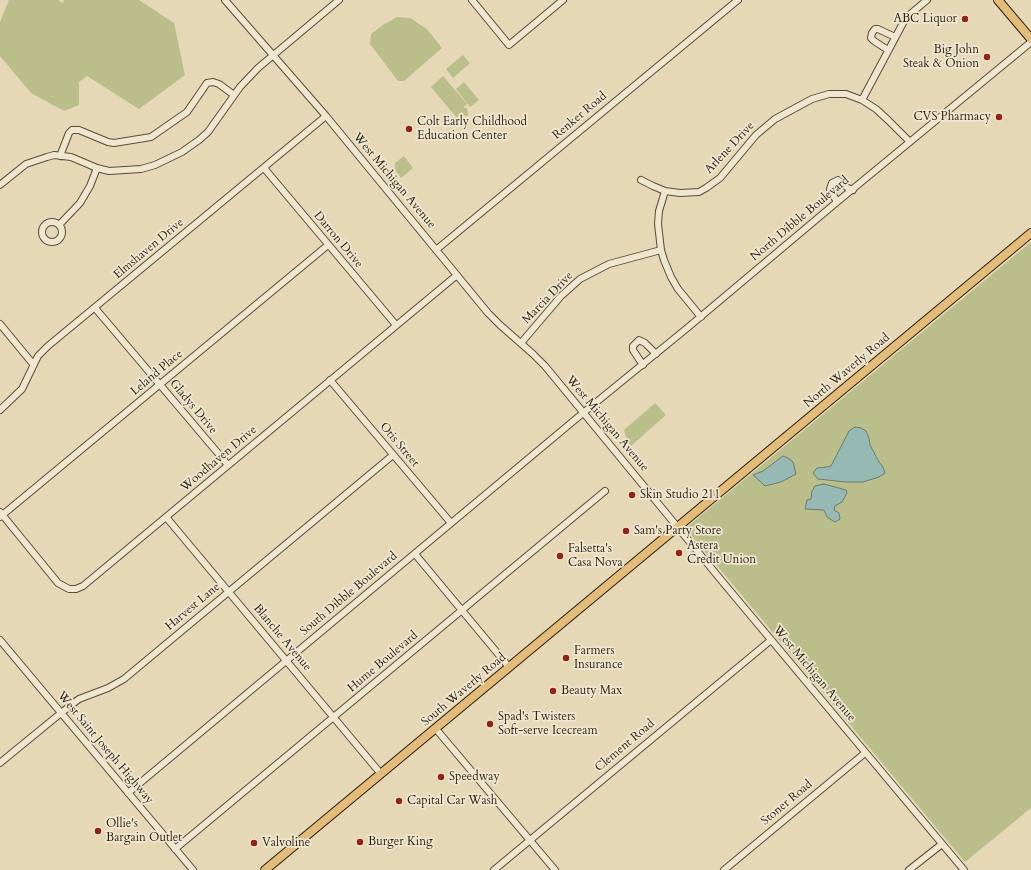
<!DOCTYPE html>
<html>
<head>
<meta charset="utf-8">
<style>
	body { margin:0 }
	canvas { display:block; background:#e6d8b6 }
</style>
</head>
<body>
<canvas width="1031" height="870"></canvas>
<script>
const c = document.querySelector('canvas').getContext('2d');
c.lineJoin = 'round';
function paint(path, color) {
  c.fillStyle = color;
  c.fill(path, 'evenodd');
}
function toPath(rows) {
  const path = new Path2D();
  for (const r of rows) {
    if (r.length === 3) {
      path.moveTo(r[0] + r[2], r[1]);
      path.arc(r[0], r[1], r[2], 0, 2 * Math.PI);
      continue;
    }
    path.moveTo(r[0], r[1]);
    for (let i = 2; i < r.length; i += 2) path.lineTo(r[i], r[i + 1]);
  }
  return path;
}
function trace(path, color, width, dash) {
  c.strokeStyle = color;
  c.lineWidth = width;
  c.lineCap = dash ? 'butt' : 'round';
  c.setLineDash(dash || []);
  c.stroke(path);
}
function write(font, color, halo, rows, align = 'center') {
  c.font = font + ' Cardo,serif';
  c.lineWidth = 3.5;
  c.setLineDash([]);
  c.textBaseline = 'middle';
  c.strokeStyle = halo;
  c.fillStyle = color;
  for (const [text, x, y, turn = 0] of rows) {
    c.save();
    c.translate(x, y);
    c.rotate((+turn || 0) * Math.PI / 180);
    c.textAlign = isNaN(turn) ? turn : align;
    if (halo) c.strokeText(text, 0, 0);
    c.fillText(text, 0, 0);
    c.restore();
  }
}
paint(toPath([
	[9,0,58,0,63,3,64,0,139,0,174,23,185,75,139,109,87,76,79,82,79,105,64,111,31,93,0,56,0,22],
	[397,17,410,18,427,29,442,48,404,81,398,81,370,44,371,34,383,25],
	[463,55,470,63,453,78,446,69],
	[443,76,467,104,463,108,467,108,468,115,467,116,461,115,457,118,431,87],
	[464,82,479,100,470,107,456,89],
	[404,156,413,168,401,178,395,170,395,163],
	[1031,242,1031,808,965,862,688,531,687,527],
	[655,403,666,415,631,446,628,443,624,430]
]), '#b9be8b');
const water = toPath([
	[855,427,861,428,866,431,869,438,870,445,879,462,883,467,885,473,879,477,863,482,846,482,818,479,813,473,817,468,827,467,831,466,849,431,855,427],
	[783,456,788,458,793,462,796,474,781,482,765,486,753,475,763,471,783,456],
	[824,484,846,490,847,493,842,502,835,506,834,510,839,513,840,519,835,522,827,517,824,510,805,509,807,500,811,499,812,491,815,486,824,484]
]);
paint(water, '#97b9b4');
trace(water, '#6b7b72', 1);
const minor = toPath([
	[225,0,326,116,488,313,500,325,533,354,545,366,726,586,964,870],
	[472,0,509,45,563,0],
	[888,50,874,41,871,38,872,33,875,29,878,29,895,37],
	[862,100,903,23,908,16,927,0],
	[60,156,69,133,72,130,79,130,108,142,114,143,151,137,187,112,207,83,213,82,219,84,234,95],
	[264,168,396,325],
	[641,180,653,186,665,191,680,193,699,192,706,188,720,178,756,135,775,119,812,99,829,94,846,94,862,100,876,109,888,120,910,142],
	[0,185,26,164,47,157,54,155,71,157,97,168,109,171,141,169,155,165,182,152,199,140,208,132,240,87,258,68,339,0],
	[665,191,659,211,658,224,661,250,664,260,671,277,678,289,701,317],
	[837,202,830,189,832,183,838,180,848,188,853,190],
	[52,232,10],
	[59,225,80,203,90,186,97,168],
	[436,250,738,0],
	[95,308,228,465],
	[0,324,33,364],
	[521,343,561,296,580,279,609,264,661,250],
	[643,365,633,350,633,346,639,340,645,343,656,354],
	[330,380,451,523],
	[0,410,22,389,38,356,48,346,326,116],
	[0,512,58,583,69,589,76,589,83,586,457,275],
	[0,517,328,245],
	[166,517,381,774],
	[415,554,509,667],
	[0,640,193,870],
	[436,729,555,870],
	[0,763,61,713,79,699,108,688,124,679,393,455],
	[128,793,583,413,686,329,837,202,1031,42],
	[175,849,605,491],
	[494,870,771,640],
	[724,870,865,753],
	[909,870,942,844]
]);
const major = toPath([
	[998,0,1031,39],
	[265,870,1031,233]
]);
trace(minor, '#584c39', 8);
trace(major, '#291e0f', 10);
trace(minor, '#efe6d0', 6);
trace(major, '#e3bc7b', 8);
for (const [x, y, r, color] of [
	[965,19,4,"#8f2418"],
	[987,57,4,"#8f2418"],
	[999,117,4,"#8f2418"],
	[409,129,4,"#8f2418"],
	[632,495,4,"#8f2418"],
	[626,531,4,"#8f2418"],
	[679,553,4,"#8f2418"],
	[560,556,4,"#8f2418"],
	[566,658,4,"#8f2418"],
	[553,691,4,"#8f2418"],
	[490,724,4,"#8f2418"],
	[441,777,4,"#8f2418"],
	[399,801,4,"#8f2418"],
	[98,831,4,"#8f2418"],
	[360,842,4,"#8f2418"],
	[254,843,4,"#8f2418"]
]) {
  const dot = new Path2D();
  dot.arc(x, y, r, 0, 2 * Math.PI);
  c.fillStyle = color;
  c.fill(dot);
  trace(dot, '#efe6d0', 1.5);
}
write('12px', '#291e0f', '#efe6d0', [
	["ABC Liquor",957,19,"right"],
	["Big John",979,50,"right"],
	["Steak & Onion",979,64,"right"],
	["CVS Pharmacy",991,117,"right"],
	["Colt Early Childhood",417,122],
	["Education Center",417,136],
	["Skin Studio 211",640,495],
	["Sam's Party Store",634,531],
	["Astera",687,546],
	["Credit Union",687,560],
	["Falsetta's",568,549],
	["Casa Nova",568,563],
	["Farmers",574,651],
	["Insurance",574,665],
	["Beauty Max",561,691],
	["Spad's Twisters",498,717],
	["Soft-serve Icecream",498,731],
	["Speedway",449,777],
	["Capital Car Wash",407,801],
	["Ollie's",106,824],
	["Bargain Outlet",106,838],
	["Burger King",368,842],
	["Valvoline",262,843]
], 'left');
write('12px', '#291e0f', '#efe6d0', [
	["Renker Road",580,116,-40],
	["Arlene Drive",730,148,-47],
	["West Michigan Avenue",394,181,50],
	["North Dibble Boulevard",800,219,-40],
	["Darron Drive",338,240,50],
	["Elmshaven Drive",149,249,-40],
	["Marcia Drive",548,298,-46],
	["North Waverly Road",847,371,-40],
	["Leland Place",157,373,-40],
	["Gladys Drive",193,407,50],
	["West Michigan Avenue",607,424,50],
	["Otis Street",399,445,50],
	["Woodhaven Drive",219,459,-40],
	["South Dibble Boulevard",349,594,-40],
	["Harvest Lane",193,607,-40],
	["Blanche Avenue",282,638,50],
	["Hume Boulevard",383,662,-40],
	["West Michigan Avenue",814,674,50],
	["South Waverly Road",464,690,-40],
	["Clement Road",625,746,-40],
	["West Saint Joseph Highway",105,748,50],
	["Stoner Road",787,803,-40]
]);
</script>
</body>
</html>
